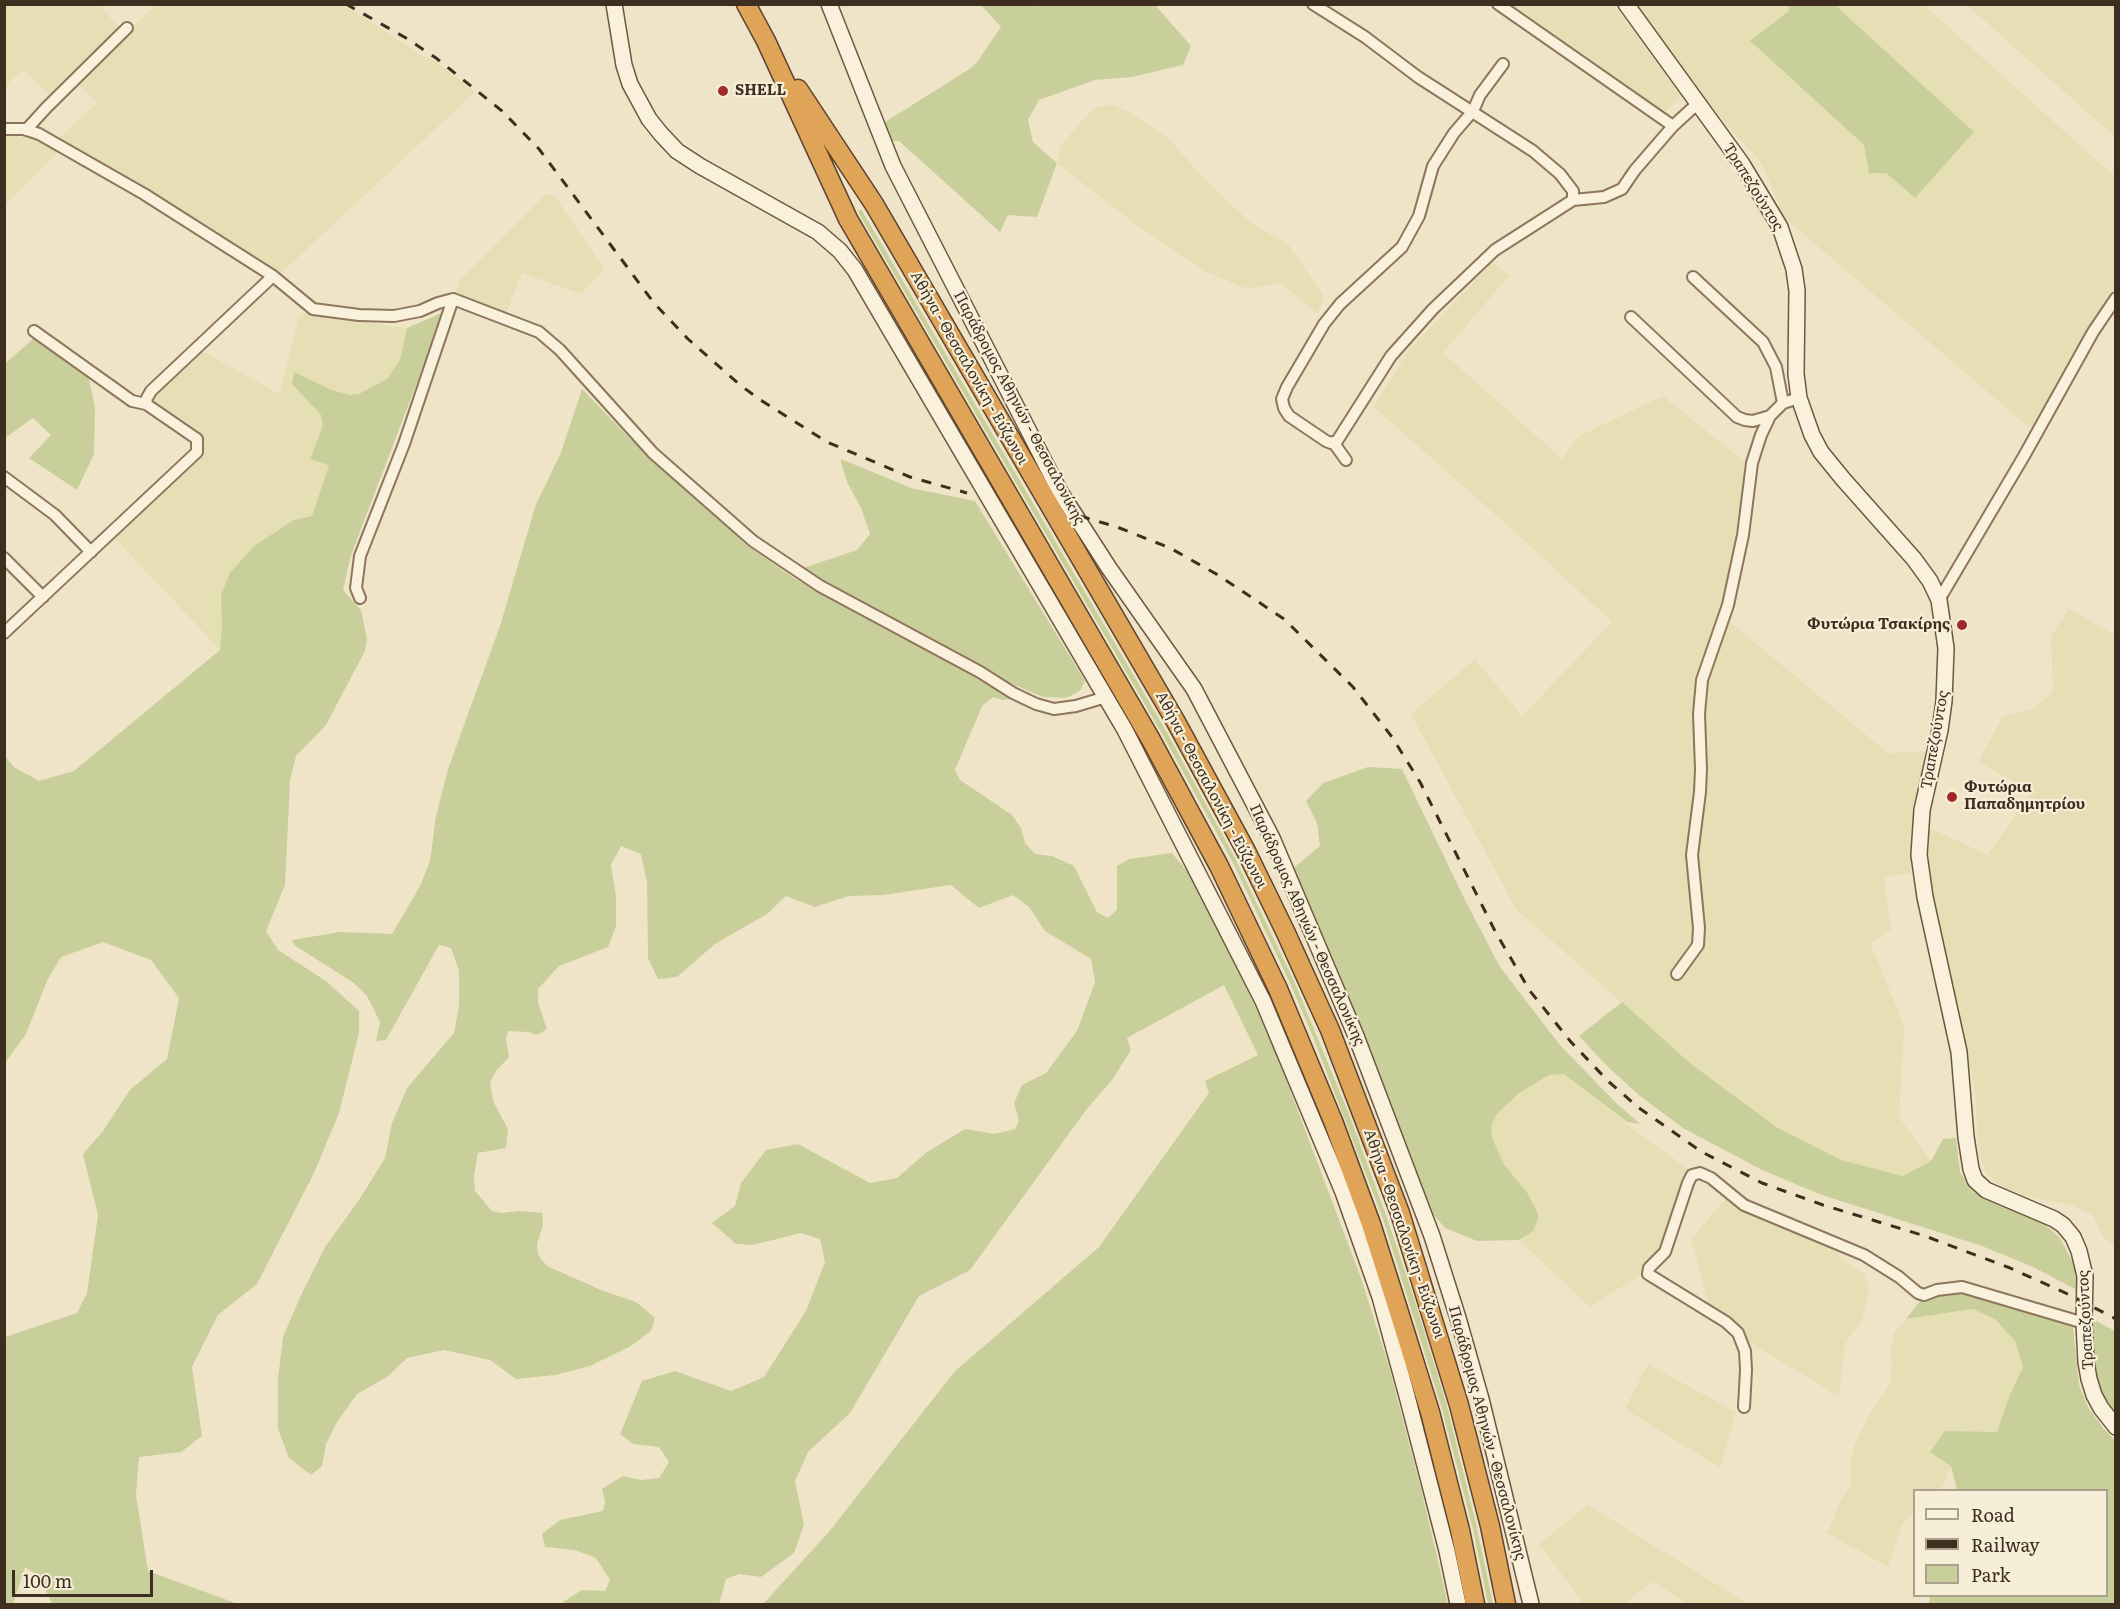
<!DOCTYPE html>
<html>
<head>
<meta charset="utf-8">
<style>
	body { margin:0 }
	#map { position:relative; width:2120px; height:1609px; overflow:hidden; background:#f0e4c8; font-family:Literata,serif }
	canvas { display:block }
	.frame { position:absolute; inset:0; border:6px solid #3d2e20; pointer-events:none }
	.legend { position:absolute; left:1913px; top:1489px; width:195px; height:108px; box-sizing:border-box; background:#f7eed8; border:2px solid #ada18e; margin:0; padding:8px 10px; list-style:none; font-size:18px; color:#3d2e20 }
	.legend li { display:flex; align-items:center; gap:12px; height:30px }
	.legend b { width:30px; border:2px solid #ada18e }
	.scale { position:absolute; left:12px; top:1570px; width:141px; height:27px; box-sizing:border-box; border:3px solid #3d2e20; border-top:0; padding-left:8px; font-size:18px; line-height:21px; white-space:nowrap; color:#3d2e20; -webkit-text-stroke:4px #f7eed8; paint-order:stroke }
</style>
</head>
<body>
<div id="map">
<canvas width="2120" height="1609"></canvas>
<div class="frame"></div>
<ul class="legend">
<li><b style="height:8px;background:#faf1dc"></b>Road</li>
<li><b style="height:8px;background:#3d2e20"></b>Railway</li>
<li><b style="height:16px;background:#c9cf9b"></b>Park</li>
</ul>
<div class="scale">100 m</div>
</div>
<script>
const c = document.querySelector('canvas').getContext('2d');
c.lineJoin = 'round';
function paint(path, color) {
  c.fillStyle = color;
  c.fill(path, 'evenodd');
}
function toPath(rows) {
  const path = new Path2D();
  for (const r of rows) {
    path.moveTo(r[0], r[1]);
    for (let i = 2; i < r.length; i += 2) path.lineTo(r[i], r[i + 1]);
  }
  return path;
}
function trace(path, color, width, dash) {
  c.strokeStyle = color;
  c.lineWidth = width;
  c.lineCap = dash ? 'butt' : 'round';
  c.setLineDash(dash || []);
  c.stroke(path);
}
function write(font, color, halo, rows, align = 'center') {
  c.font = font + ' Literata,serif';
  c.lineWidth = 4.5;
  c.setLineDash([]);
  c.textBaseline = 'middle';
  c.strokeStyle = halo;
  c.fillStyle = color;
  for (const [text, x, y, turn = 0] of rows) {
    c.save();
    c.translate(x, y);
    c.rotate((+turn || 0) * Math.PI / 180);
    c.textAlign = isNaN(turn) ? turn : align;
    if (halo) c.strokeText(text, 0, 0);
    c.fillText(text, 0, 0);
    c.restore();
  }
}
paint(toPath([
	[1510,4,1614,5,1681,96,1664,113,1508,7],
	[5,5,100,5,121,31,52,98,23,70,7,84,5,99],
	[156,5,341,5,354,11,424,57,431,58,475,92,279,275,57,140,97,103,76,81],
	[1634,5,1788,5,1789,11,1750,42,1864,145,1886,173,1915,198,1974,132,1835,5,1924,5,2115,177,2115,288,2081,341,2032,430,1781,215,1778,201,1759,159,1734,134,1671,56],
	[1967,5,2115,5,2115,137],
	[1113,105,1131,113,1169,139,1209,184,1251,223,1288,244,1324,297,1318,314,1281,283,1248,289,1206,272,1136,225,1057,163,1060,147,1079,124,1096,107],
	[16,136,32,138,58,152,5,206,5,137],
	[546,194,554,195,604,269,581,294,522,273,506,314,455,293,460,280],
	[1493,262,1509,276,1443,353,1562,459,1579,436,1663,396,1745,462,1732,563,1719,613,1888,753,1927,751,1913,808,1911,873,1884,877,1891,930,1870,943,1904,1026,1899,1117,1931,1161,1903,1176,1841,1160,1778,1128,1691,1064,1516,909,1411,714,1475,659,1522,716,1612,622,1515,532,1374,407,1408,351],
	[306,312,314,316,407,328,400,360,387,379,359,395,350,395,332,390,295,373,292,384,321,415,323,425,310,459,329,464,312,516,294,520,222,624,220,650,112,535,200,456,203,445,197,432,155,405,154,397,202,351,280,394,298,318],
	[2069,609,2115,635,2115,1246,2103,1237,2093,1215,2074,1206,2027,1196,2004,1188,1987,1175,1979,1155,1975,1092,1963,1031,1932,904,1923,825,1988,855,2032,791,1978,762,2003,716,2034,709,2053,691,2051,636],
	[1565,1074,1633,1129,1691,1171,1663,1250,1645,1272,1590,1307,1519,1240,1533,1231,1528,1194,1504,1164,1492,1138,1491,1126,1497,1114,1518,1094,1549,1075],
	[1726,1199,1744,1210,1837,1250,1844,1261,1864,1273,1869,1288,1863,1318,1845,1344,1839,1396,1747,1341,1739,1326,1710,1308,1691,1239],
	[1973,1309,1995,1319,2015,1341,2023,1367,2009,1397,1997,1432,1951,1466,1943,1486,1939,1490,1914,1490,1914,1513,1902,1524,1888,1567,1827,1533,1840,1502,1852,1483,1850,1467,1854,1445,1871,1412,1889,1386,1892,1368,1891,1350,1894,1333,1906,1319],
	[1648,1364,1736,1412,1720,1468,1625,1409],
	[1588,1505,1748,1604,1688,1604,1653,1582,1623,1604,1584,1604,1539,1544]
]), '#e6deb5');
paint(toPath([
	[1033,4,1036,7,1040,4,1155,5,1191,46,1183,65,1132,77,1095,80,1039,100,1028,120,1033,142,1057,163,1037,217,1008,215,1000,232,899,141,888,141,882,124,971,68,977,62,1001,27,981,5],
	[1788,5,1835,5,1974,132,1915,198,1886,173,1869,173,1864,145,1750,41,1789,11],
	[861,209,1165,729,1234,856,1294,981,1349,1114,1387,1218,1414,1298,1447,1406,1477,1528,1493,1604,1488,1604,1473,1529,1442,1409,1383,1219,1313,1037,1290,983,1231,859,1161,732,858,212],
	[444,312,351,555,343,590,361,610,367,639,365,651,326,725,296,756,290,781,285,885,266,931,278,950,326,981,359,1011,359,1033,339,1113,314,1173,257,1284,218,1315,192,1367,202,1436,181,1452,139,1457,136,1495,148,1571,238,1604,52,1604,40,1577,25,1567,13,1604,5,1604,5,1337,77,1313,87,1293,98,1215,83,1154,103,1131,130,1090,167,1059,179,998,151,960,103,942,61,957,47,981,26,1034,5,1063,4,755,14,767,39,781,74,771,220,650,222,624,221,595,230,573,254,546,294,520,312,516,329,465,310,459,323,425,321,415,292,384,294,372,332,390,350,395,359,394,387,379,400,360,407,328],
	[35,337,88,376,95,407,94,454,77,490,29,458,51,435,33,418,5,438,4,360,7,362],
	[582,389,641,450,714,513,745,544,794,578,995,687,1013,699,1002,700,993,697,982,706,955,770,960,780,1012,815,1021,828,1025,843,1035,854,1052,856,1074,866,1097,912,1108,918,1117,910,1117,866,1129,859,1172,853,1187,871,1205,902,1242,977,1278,1058,1361,1278,1389,1366,1422,1493,1448,1604,763,1604,828,1533,955,1371,1099,1247,1209,1093,1205,1081,1258,1055,1224,985,1127,1038,1131,1050,1112,1080,1086,1110,970,1270,919,1296,850,1413,808,1452,795,1481,804,1525,794,1553,761,1577,739,1574,726,1579,719,1604,564,1604,563,1602,582,1590,605,1591,610,1580,596,1558,575,1550,545,1547,542,1534,560,1520,603,1511,605,1501,602,1489,623,1476,641,1480,659,1478,669,1462,659,1447,633,1444,620,1434,642,1381,675,1371,731,1391,764,1377,806,1311,825,1262,820,1239,801,1233,753,1245,736,1244,712,1223,735,1206,741,1183,766,1150,798,1144,870,1183,897,1178,927,1152,965,1129,995,1134,1015,1129,1019,1121,1014,1103,1022,1085,1046,1073,1077,1031,1095,982,1091,959,1045,931,1029,907,1013,895,979,908,951,885,883,895,849,896,815,907,786,896,767,914,715,944,677,977,658,979,648,958,647,883,641,854,621,846,611,865,616,896,616,926,608,947,559,966,538,989,538,1003,547,1029,537,1035,528,1032,508,1031,506,1039,509,1057,496,1071,490,1082,493,1101,508,1129,506,1148,478,1153,474,1175,475,1191,492,1211,501,1213,520,1211,542,1213,543,1225,537,1244,538,1255,547,1266,601,1290,636,1302,655,1318,651,1331,631,1346,590,1366,555,1375,516,1379,490,1360,444,1350,407,1358,387,1377,357,1394,337,1422,326,1444,322,1466,311,1475,289,1458,278,1429,278,1379,283,1337,301,1295,325,1247,359,1200,385,1158,392,1123,407,1088,454,1033,459,1005,459,971,451,948,439,945,386,1040,376,1041,380,1022,367,996,354,983,294,945,292,940,340,932,392,934,420,886,430,861,436,816,448,769,500,626,536,504,560,455],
	[841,459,911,488,975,501,1085,681,1080,691,1066,698,1043,697,1008,682,851,597,803,568,857,550,870,534,861,508,848,484,841,463],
	[1368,767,1402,769,1463,896,1500,967,1560,1045,1615,1102,1640,1124,1627,1122,1564,1074,1549,1075,1518,1094,1497,1114,1491,1126,1492,1138,1504,1164,1528,1194,1539,1216,1533,1231,1519,1240,1477,1241,1445,1228,1432,1213,1403,1135,1291,870,1320,846,1317,823,1306,801,1323,783],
	[1622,1002,1691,1064,1778,1128,1841,1160,1903,1176,1931,1161,1943,1139,1956,1138,1960,1172,1973,1192,1995,1203,2041,1221,2060,1238,2076,1269,2077,1290,2033,1267,1982,1246,1819,1194,1762,1170,1683,1128,1640,1096,1607,1066,1579,1036],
	[1960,1290,2073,1327,2079,1385,2088,1407,2103,1428,2115,1440,2115,1604,1929,1604,1930,1596,2106,1596,2106,1490,1957,1490,1951,1466,1930,1452,1945,1431,1997,1432,2009,1397,2023,1367,2015,1341,1995,1319,1973,1309,1906,1319,1920,1301],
	[2089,1317,2115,1331,2115,1422,2093,1380]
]), '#c9cf9b');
const street = toPath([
	[1313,4,1365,37,1418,77,1533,151,1560,174,1573,191,1573,200],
	[1498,4,1673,126],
	[1503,64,1480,95,1473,111,1454,133,1433,166,1419,216,1402,247,1340,304,1324,324,1287,387,1282,399,1284,408,1289,416,1326,441,1331,443,1337,441,1391,356,1433,309,1495,250,1573,200,1604,197,1622,189,1635,170,1673,126,1698,103],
	[4,129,24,129,39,134,144,194,273,276,313,309,359,315,394,316,420,311,438,303,453,299,539,332,560,350,653,453,753,541,820,586,980,672,1013,693,1036,704,1054,709,1076,706,1106,697],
	[26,130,47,107,127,28],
	[1693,277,1763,342,1776,367,1783,403],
	[1631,317,1737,417,1745,420,1753,421,1770,416],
	[34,331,132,401,146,404],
	[1333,442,1346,460],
	[4,477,55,515,91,552],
	[4,558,43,597],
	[360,598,356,588,360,556,404,444,453,299],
	[1939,600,2024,456,2093,332,2116,298],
	[4,633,197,452,197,439,146,404,147,398,151,391,273,276],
	[1677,974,1698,945,1699,928,1692,855,1700,792,1701,769,1699,714,1702,680,1728,605,1743,535,1752,463,1761,435,1770,416,1783,403,1799,398],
	[1744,1407,1746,1370,1745,1351,1738,1333,1726,1322,1648,1274,1649,1268,1665,1252,1688,1183,1692,1175,1700,1173,1711,1178,1744,1205,1864,1255,1899,1277,1918,1293,1924,1295,1937,1290,1962,1287,2084,1323]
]);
const secondary = toPath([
	[614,4,624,65,630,84,649,119,661,134,677,151,700,166,818,232,840,251,855,270,1125,730,1263,1001,1343,1192,1380,1297,1407,1396,1447,1551,1458,1604],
	[829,4,893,166,1060,492,1109,568,1194,689,1272,838,1356,1036,1432,1236,1458,1318,1481,1399,1531,1604],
	[1626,4,1742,164,1780,227,1794,269,1797,291,1796,374,1799,398,1812,435,1821,452,1843,479,1914,559,1930,581,1939,600,1946,648,1944,701,1940,730,1922,810,1919,855,1925,897,1959,1052,1966,1137,1971,1169,1975,1180,1986,1190,2054,1219,2063,1225,2073,1237,2079,1251,2085,1276,2084,1323,2086,1362,2089,1379,2094,1395,2101,1408,2116,1427]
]);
const highway = toPath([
	[746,4,766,41,848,219,1150,738,1219,866,1278,989,1333,1121,1371,1224,1397,1306,1430,1412,1460,1530,1475,1604],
	[798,89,874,204,1176,722,1246,851,1285,931,1330,1030,1400,1213,1459,1405,1490,1526,1506,1604]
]);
trace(street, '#8d765c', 14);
trace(secondary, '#6f573f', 18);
trace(highway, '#5b4430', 21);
trace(street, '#faf1dc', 10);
trace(secondary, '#faf1dc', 15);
trace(highway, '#e0a458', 18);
trace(toPath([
	[346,4,406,38,436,58,502,111,539,149,654,303,688,339,740,385,759,399,827,442,910,477,967,493],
	[1080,516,1117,527,1170,548,1218,575,1284,619,1353,687,1392,737,1420,782,1496,933,1530,991,1571,1042,1609,1082,1639,1108,1702,1152,1762,1183,1823,1205,1925,1236,2010,1268,2070,1295,2116,1319]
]), '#3d2e20', 3, [10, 10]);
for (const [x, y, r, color] of [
	[723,91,6,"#9e2a2b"],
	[1962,625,6,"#9e2a2b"],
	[1952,797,6,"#9e2a2b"]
]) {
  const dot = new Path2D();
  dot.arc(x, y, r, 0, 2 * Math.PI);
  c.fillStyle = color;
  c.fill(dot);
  trace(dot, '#f7eed8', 2);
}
write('bold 15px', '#3d2e20', '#f7eed8', [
	["SHELL",735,91],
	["Φυτώρια Τσακίρης",1950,625,"right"],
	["Φυτώρια",1964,788],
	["Παπαδημητρίου",1964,805]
], 'left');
write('15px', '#3d2e20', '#f7eed8', [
	["Τραπεζούντος",1753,187,58],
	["Αθήνα - Θεσσαλονίκη - Εύζωνοι",969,368,60],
	["Παράδρομος Αθηνών - Θεσσαλονίκης",1019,408,62],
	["Τραπεζούντος",1935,740,-80],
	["Αθήνα - Θεσσαλονίκη - Εύζωνοι",1211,790,62],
	["Παράδρομος Αθηνών - Θεσσαλονίκης",1307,925,66],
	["Αθήνα - Θεσσαλονίκη - Εύζωνοι",1404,1234,71],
	["Τραπεζούντος",2086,1320,-93],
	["Παράδρομος Αθηνών - Θεσσαλονίκης",1487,1433,75]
]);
</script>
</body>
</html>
